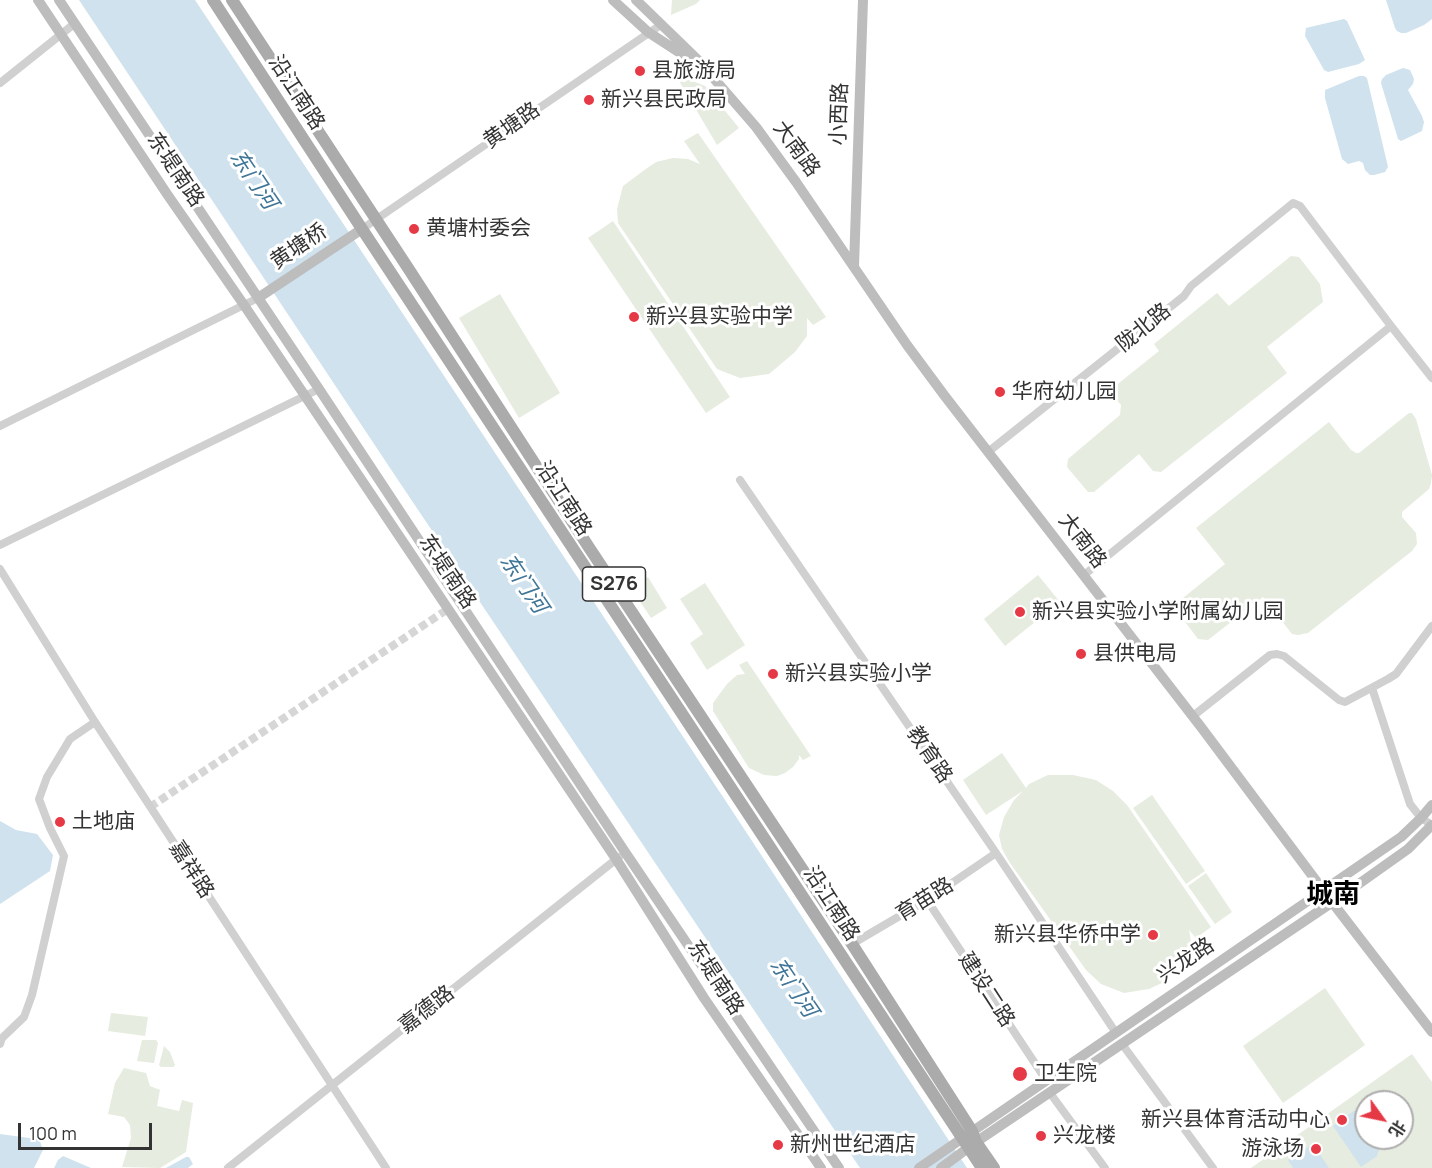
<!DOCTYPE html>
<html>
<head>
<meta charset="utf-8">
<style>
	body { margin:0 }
	#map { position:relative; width:1432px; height:1168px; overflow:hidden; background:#fff; font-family:Manrope,"Noto Sans SC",sans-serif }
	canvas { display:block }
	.north { position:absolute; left:1354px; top:1090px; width:60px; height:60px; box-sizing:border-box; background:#fff; border:2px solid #adadad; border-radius:50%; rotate:123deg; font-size:16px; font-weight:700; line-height:24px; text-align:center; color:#333 }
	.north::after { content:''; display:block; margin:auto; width:21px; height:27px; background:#e63946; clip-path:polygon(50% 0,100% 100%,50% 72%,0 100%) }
	.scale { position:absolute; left:18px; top:1123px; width:134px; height:27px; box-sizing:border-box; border:3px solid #333; border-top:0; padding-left:8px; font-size:18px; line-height:21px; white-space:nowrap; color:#333; -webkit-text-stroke:4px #fff; paint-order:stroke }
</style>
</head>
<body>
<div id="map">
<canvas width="1432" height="1168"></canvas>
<div class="north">北</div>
<div class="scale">100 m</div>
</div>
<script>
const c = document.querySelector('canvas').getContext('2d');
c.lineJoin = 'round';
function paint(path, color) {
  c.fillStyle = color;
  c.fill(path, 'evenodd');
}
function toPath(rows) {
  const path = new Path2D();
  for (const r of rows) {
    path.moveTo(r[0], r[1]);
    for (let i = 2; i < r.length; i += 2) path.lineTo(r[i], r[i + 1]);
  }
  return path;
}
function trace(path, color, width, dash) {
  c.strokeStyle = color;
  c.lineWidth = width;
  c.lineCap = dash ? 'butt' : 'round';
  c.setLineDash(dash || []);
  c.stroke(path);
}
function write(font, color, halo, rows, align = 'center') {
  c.font = font + ' Manrope,"Noto Sans SC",sans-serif';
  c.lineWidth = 6;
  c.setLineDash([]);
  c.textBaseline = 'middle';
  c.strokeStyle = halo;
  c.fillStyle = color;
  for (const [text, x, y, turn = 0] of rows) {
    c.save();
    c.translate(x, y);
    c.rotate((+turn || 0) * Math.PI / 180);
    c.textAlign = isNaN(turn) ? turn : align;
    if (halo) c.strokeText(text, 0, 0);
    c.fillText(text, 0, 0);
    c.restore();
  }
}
paint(toPath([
	[672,0,700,0,696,4,671,15],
	[675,74,705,86,739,128,717,145],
	[698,133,826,317,813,325,807,318,807,336,795,352,769,374,740,378,717,369,618,223,617,209,623,186,643,171,656,162,673,158,688,159,700,164,684,141],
	[613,221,730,397,706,413,588,238],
	[1291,256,1299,257,1320,284,1323,302,1267,347,1287,373,1161,472,1153,471,1139,454,1094,492,1088,492,1067,467,1068,459,1120,415,1121,405,1109,391,1159,351,1154,344,1217,293,1229,306],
	[500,294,560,393,519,418,459,318],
	[1409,413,1412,413,1416,419,1432,475,1431,483,1429,489,1402,512,1402,517,1416,533,1417,544,1412,551,1308,633,1298,635,1292,634,1263,597,1208,640,1198,639,1176,610,1176,606,1178,602,1225,564,1196,528,1329,422,1351,450,1356,453,1359,453],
	[1038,575,1060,602,1005,646,984,619],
	[648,577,667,608,651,618,631,588],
	[705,583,745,645,707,670,690,643,703,634,680,599],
	[747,661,811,756,803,760,799,755,799,759,793,767,785,773,777,776,764,775,749,768,713,711,713,703,727,684,737,675,745,674,739,665],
	[1002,753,1026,788,1029,784,1048,775,1073,775,1096,780,1113,791,1127,805,1211,927,1196,938,1189,930,1191,941,1173,972,1164,982,1149,989,1124,993,1101,984,1086,970,1010,863,1002,849,999,835,1004,817,1014,800,1023,791,986,815,963,780],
	[1152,795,1205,871,1186,884,1133,808],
	[1206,873,1232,912,1215,924,1188,886],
	[1325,988,1365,1045,1283,1103,1243,1046],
	[111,1013,148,1017,145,1036,108,1031],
	[142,1040,156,1040,158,1043,154,1063,137,1061],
	[164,1046,170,1052,175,1065,173,1067,161,1067,159,1065],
	[1412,1054,1432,1082,1432,1168,1251,1168],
	[1366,1102,1402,1102,1402,1138,1366,1138],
	[124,1068,146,1073,150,1086,160,1090,157,1106,179,1111,182,1100,193,1103,186,1152,160,1168,122,1167,131,1138,130,1125,124,1117,108,1114,115,1083]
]), '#e6ecdf');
paint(toPath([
	[79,0,195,0,729,806,967,1168,860,1168,400,483],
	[1386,0,1432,0,1432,19,1424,25,1406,33,1401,33,1397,31,1395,28],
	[1344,19,1347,21,1365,60,1359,64,1328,72,1324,70,1305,36,1306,28],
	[1403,68,1410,70,1414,79,1413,84,1408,90,1422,116,1424,122,1422,131,1401,141,1398,139,1381,83,1382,79,1386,75],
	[1359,76,1364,76,1367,78,1388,167,1385,172,1374,175,1370,175,1365,170,1363,163,1359,161,1348,164,1342,159,1325,98,1325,90],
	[0,821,16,830,37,834,53,855,50,871,0,904],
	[1355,1110,1366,1126,1366,1138,1374,1138,1380,1146,1377,1156,1361,1167,1333,1126],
	[0,1134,37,1139,40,1141,43,1150,34,1168,0,1168],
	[1313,1144,1329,1168,1293,1168,1288,1160],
	[63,1156,91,1168,54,1168,58,1160],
	[186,1157,189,1157,193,1164,188,1168,166,1168]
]), '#cfe2ee');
trace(toPath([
	[150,807,448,609]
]), '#d6d6d6', 8, [8, 4]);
trace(toPath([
	[0,83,74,24],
	[362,229,662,24],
	[0,426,258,298],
	[988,452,1184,296,1191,286,1293,203,1300,206,1391,326,1432,378],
	[740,480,996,853,1116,1033],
	[0,545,319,389],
	[0,569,95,722,386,1168],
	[1084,575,1391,326],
	[1372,688,1410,804,1421,818,1432,825],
	[1193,716,1270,655,1277,654,1284,656,1339,700,1345,702,1388,679,1396,674,1432,626],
	[927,900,1046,1080],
	[852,944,927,900,996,853],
	[0,1044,2,1038,24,1017,32,995,64,856,50,828,39,799,47,777,70,739,95,722],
	[1122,1044,1213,1168],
	[1050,1093,1105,1168],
	[228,1168,619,857]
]), '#d0d0d0', 8);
trace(toPath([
	[38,0,167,194,244,305,616,859,704,998,821,1168],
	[59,0,319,389,625,852,839,1168],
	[613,0,648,32,691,60],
	[636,0,697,59,756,127,796,182,907,345,944,395,1201,727,1332,902,1432,1032],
	[854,266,863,0],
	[258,298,362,229],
	[919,1168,1401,837,1421,818,1432,805],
	[941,1168,976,1142,1346,893,1408,849,1432,825]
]), '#bdbdbd', 10);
trace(toPath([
	[213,0,362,229,982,1168],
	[232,0,408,268,590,549,852,944,972,1131,976,1142,994,1168]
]), '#ababab', 12);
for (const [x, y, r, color] of [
	[640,71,6,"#e63946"],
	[589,100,6,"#e63946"],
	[414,229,6,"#e63946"],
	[634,317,6,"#e63946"],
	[1000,392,6,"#e63946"],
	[1020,612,6,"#e63946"],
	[1081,654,6,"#e63946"],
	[773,674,6,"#e63946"],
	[60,822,6,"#e63946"],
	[1153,935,6,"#e63946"],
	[1020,1074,8,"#e63946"],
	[1342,1120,6,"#e63946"],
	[1041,1136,6,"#e63946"],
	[778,1145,6,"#e63946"],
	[1316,1149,6,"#e63946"]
]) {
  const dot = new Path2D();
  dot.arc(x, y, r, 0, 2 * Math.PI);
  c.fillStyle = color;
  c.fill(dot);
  trace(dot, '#fff', 2);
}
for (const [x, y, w] of [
	[614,584,63]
]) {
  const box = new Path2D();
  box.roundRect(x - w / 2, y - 17, w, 34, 4.5);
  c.fillStyle = '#fff';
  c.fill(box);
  trace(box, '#333', 1.5);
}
write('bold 20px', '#333', null, [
	["S276",614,584]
]);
write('21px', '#333', '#fff', [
	["县旅游局",652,71],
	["新兴县民政局",601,100],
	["黄塘村委会",426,229],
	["新兴县实验中学",646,317],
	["华府幼儿园",1012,392],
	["新兴县实验小学附属幼儿园",1032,612],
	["县供电局",1093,654],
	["新兴县实验小学",785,674],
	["土地庙",72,822],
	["新兴县华侨中学",1141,935,"right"],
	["卫生院",1034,1074],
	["新兴县体育活动中心",1330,1120,"right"],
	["兴龙楼",1053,1136],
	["新州世纪酒店",790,1145],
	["游泳场",1304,1149,"right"]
], 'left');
write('21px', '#333', '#fff', [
	["沿江南路",296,93,57],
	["小西路",840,114,-88],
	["黄塘路",512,126,-35],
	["大南路",796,149,54],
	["东堤南路",175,170,56],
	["黄塘桥",299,247,-34],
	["陇北路",1144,328,-39],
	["沿江南路",563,499,57],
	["大南路",1082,541,52],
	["东堤南路",447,572,56],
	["教育路",929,755,56],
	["嘉祥路",191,870,57],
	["育苗路",925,900,-32],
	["沿江南路",831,904,57],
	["兴龙路",1186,961,-34],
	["东堤南路",715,978,57],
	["建设二路",986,990,57],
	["嘉德路",427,1010,-38]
]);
write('italic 22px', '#3f7597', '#fff', [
	["东门河",253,180,56],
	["东门河",523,584,56],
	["东门河",793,988,56]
]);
write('bold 27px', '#000', '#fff', [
	["城南",1333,895]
]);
</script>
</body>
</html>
